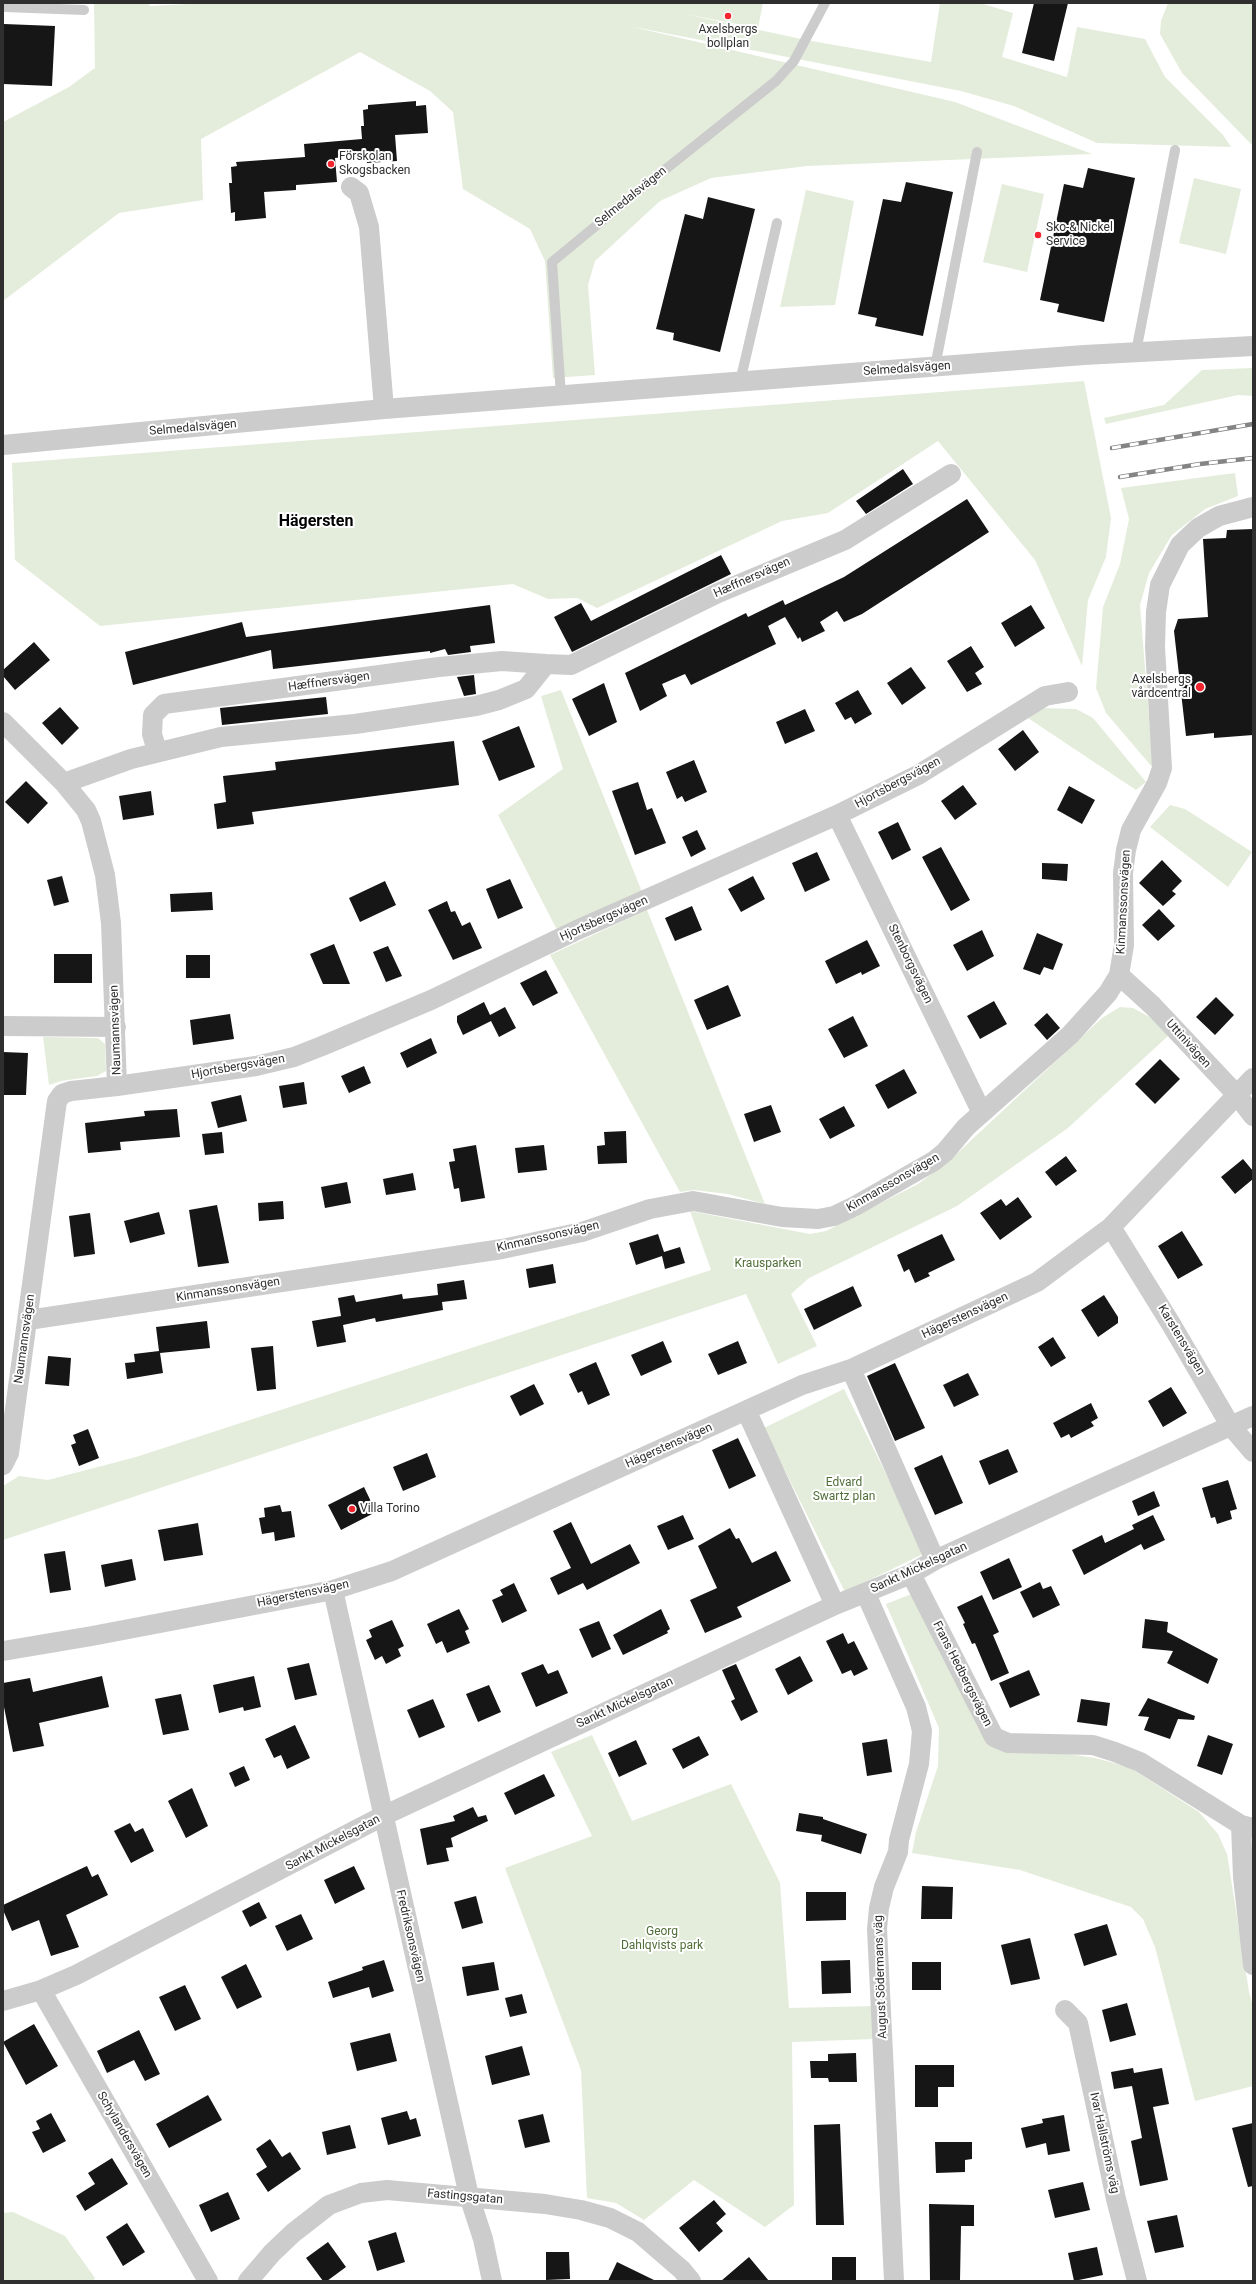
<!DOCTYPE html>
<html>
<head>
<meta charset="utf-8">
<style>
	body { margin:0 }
	#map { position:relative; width:1256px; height:2284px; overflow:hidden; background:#fff; font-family:Roboto,sans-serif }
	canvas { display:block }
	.frame { position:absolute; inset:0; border:4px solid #2f2f2f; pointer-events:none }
</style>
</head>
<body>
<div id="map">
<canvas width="1256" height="2284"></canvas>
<div class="frame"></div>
</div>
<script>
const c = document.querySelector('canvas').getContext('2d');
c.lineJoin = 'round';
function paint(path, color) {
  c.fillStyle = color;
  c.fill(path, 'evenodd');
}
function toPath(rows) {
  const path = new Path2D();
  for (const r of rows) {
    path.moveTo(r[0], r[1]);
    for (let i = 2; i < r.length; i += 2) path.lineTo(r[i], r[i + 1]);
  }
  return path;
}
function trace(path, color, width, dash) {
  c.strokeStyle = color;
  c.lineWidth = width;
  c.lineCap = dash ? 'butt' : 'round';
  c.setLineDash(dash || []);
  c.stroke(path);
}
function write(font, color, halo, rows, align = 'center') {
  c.font = font + ' Roboto,sans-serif';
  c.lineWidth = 4;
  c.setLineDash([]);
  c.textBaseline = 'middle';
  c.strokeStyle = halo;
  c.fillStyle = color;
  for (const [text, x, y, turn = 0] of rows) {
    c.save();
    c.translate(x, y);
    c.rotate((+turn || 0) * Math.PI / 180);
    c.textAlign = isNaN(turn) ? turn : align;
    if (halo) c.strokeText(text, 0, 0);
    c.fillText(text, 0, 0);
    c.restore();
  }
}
paint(toPath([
	[94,3,149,3,150,6,208,3,763,3,758,28,680,13,806,40,931,62,940,3,980,3,1013,13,1002,57,1067,77,1077,27,1145,39,1165,77,1223,135,1231,147,1097,143,1014,106,961,91,629,26,955,102,1092,154,807,166,711,178,660,201,595,261,588,285,595,375,553,378,545,261,530,229,463,189,453,112,430,91,360,52,201,139,203,200,119,213,3,301,3,122,69,87,95,68],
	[1168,3,1253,3,1253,143,1251,144,1182,73,1160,34,1161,21],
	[1194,178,1241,189,1226,254,1179,243],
	[1002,184,1044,194,1027,272,983,262],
	[806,190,854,201,835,305,780,307],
	[1253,368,1253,396,1238,395,1106,424,1104,418,1164,405,1202,370],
	[1084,381,1111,518,1106,557,1088,600,1082,666,1035,560,938,441,828,513,782,521,597,608,577,598,548,599,513,584,100,626,15,560,12,463],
	[1235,473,1238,496,1205,509,1172,535,1149,573,1140,605,1153,768,1106,713,1096,688,1103,607,1120,564,1129,519,1121,488],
	[561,690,642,892,557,930,498,815,563,769,541,696],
	[1041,708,1076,709,1093,718,1146,782,1136,790,1028,718],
	[1170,805,1185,809,1252,852,1228,887,1150,827],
	[647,910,765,1204,728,1194,694,1190,680,1192,550,955],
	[1120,1007,1133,1008,1157,1021,1168,1036,1068,1128,957,1206,809,1278,791,1294,817,1346,778,1364,746,1294,3,1540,3,1486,19,1476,48,1480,136,1457,711,1270,690,1211,810,1234,826,1231,918,1184,949,1161,1102,1018],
	[43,1037,98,1038,105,1044,106,1071,97,1076,61,1081,49,1085],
	[844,1389,925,1553,845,1592,764,1428],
	[914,1593,978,1728,987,1742,1095,1758,1129,1767,1199,1812,1218,1834,1227,1854,1249,1992,1253,2006,1253,2086,1195,2101,1155,1947,1143,1919,1131,1907,1020,1870,912,1853,916,1832,938,1766,939,1728,886,1604],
	[592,1735,632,1821,731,1784,780,1883,789,2008,875,2006,875,2039,792,2042,794,2205,765,2227,694,2180,644,2220,616,2203,587,2198,581,2070,505,1868,592,1836,551,1752],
	[13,2212,65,2236,95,2278,93,2281,3,2281,3,2213]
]), '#e4eddb');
paint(toPath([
	[1034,3,1068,3,1054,61,1022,53],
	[4,24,55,26,52,86,3,84],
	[416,101,416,106,426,105,428,133,395,135,397,161,367,163,366,155,335,158,337,182,296,185,296,190,264,192,266,218,235,221,235,212,231,213,229,183,232,183,231,167,237,166,236,162,305,157,304,144,362,139,361,126,364,126,363,110,368,109,368,105],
	[1088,168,1135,178,1104,322,1057,312,1059,304,1040,300,1064,184,1083,188],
	[906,182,953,192,923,336,875,326,877,318,858,314,883,199,901,202],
	[708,197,755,209,720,352,673,340,674,333,656,329,685,214,703,219],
	[903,469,913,484,866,514,856,501],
	[967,499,989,532,972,543,862,614,844,622,837,611,820,622,825,631,802,642,800,637,798,639,785,617,768,626,776,644,691,685,685,674,662,684,667,696,640,711,625,673,746,613,748,617,783,600,785,605,844,577],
	[1253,529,1253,735,1214,738,1214,733,1186,736,1174,631,1178,619,1208,617,1203,539,1226,538,1227,530],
	[721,555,731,574,572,652,554,617,581,603,591,621],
	[490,605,495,643,470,646,471,652,448,655,445,649,430,653,430,651,273,669,271,650,133,685,125,652,242,622,246,637],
	[1031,605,1045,628,1015,647,1001,623],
	[34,642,50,660,15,690,3,676,3,670],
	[971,646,984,667,975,673,982,684,967,692,947,661],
	[911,667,926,688,902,705,887,683],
	[474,675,476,694,464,696,457,677],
	[604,683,617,722,589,736,572,699],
	[858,690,872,714,855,724,851,717,845,720,835,703],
	[326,697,328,714,222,725,220,708],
	[60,707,79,728,62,745,42,723],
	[805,709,815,731,785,744,776,722],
	[519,726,535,767,499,781,482,741],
	[1023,730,1039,752,1015,771,998,749],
	[454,741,459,785,252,812,254,824,217,829,214,804,226,802,223,776,276,770,275,762],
	[694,760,707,792,685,802,682,796,677,799,666,772],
	[26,781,48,803,28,824,5,802],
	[638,782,647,810,652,808,666,843,635,855,612,791],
	[963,785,977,804,955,820,941,801],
	[1069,786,1095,800,1082,824,1057,810],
	[151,791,154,815,123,820,119,796],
	[898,822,911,850,892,860,878,832],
	[697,830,706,849,691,857,682,837],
	[941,847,970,900,951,911,922,857],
	[817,852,830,880,805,892,792,863],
	[1162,860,1182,881,1172,891,1176,894,1163,906,1139,883],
	[1042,863,1068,864,1067,881,1042,879],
	[62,876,69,902,54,906,47,880],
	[753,876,765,899,741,912,728,889],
	[510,879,523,908,498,919,486,889],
	[385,881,396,905,360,922,349,898],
	[212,892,213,910,171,912,170,894],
	[447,901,451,912,455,911,462,926,470,922,482,948,453,960,428,910],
	[692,906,702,930,675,941,665,918],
	[1159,909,1175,926,1158,941,1142,925],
	[982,930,994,956,967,971,953,945],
	[1037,933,1063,944,1053,970,1044,967,1040,975,1023,969],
	[867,940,880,966,862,975,861,972,836,984,825,961],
	[334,944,350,984,323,984,310,954],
	[388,946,402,976,386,982,373,952],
	[54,954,92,954,92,983,54,983],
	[186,955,210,955,210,978,186,978],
	[546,970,558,993,533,1006,520,983],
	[728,985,741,1016,707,1030,694,1000],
	[1216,997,1234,1015,1215,1035,1196,1017],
	[994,1001,1007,1024,980,1039,967,1016],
	[484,1002,490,1015,505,1007,516,1028,499,1037,491,1021,463,1035,457,1022,457,1016],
	[1047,1013,1060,1028,1047,1040,1034,1025],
	[230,1014,234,1039,193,1045,190,1020],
	[853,1016,868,1046,844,1058,828,1029],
	[431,1038,437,1053,407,1068,400,1053],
	[3,1052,28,1053,26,1095,3,1095],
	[1160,1059,1180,1079,1155,1104,1135,1084],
	[364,1066,371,1083,349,1093,341,1076],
	[904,1069,917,1093,888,1109,875,1085],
	[304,1082,307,1104,283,1108,279,1086],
	[241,1095,247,1121,218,1128,211,1102],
	[771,1105,781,1132,754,1142,744,1114],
	[844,1106,855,1126,830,1139,819,1119],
	[177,1109,180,1137,120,1142,121,1150,88,1153,85,1123,145,1116,144,1111],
	[626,1131,627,1163,598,1164,597,1146,605,1145,604,1132],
	[222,1132,224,1153,205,1155,202,1134],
	[476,1145,485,1198,461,1202,459,1188,454,1189,449,1162,455,1161,453,1149],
	[544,1145,547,1170,518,1173,515,1148],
	[1066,1156,1077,1171,1056,1186,1045,1172],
	[1243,1159,1253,1171,1253,1179,1235,1194,1221,1177],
	[413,1173,416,1190,386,1195,383,1179],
	[347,1182,351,1203,325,1208,321,1187],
	[1018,1197,1032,1217,1000,1240,980,1213,1001,1199,1006,1206],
	[283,1201,284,1219,259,1221,258,1203],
	[217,1205,229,1263,198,1267,189,1210],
	[159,1212,165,1234,130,1243,124,1221],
	[90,1213,95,1254,74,1257,69,1216],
	[1182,1231,1203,1265,1178,1279,1158,1246],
	[658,1234,664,1252,680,1247,685,1263,665,1269,662,1256,636,1265,629,1243],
	[942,1234,955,1260,928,1273,930,1276,915,1283,909,1269,904,1272,897,1255],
	[553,1264,556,1283,529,1288,526,1269],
	[464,1280,467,1299,442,1302,443,1310,376,1322,375,1318,343,1325,346,1342,317,1347,312,1321,341,1316,338,1298,354,1295,356,1302,402,1294,403,1299,438,1295,437,1284],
	[853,1286,862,1306,814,1330,804,1309],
	[1104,1295,1118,1317,1118,1323,1098,1337,1081,1310],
	[207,1321,210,1348,160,1353,163,1373,127,1379,125,1363,135,1362,134,1354,159,1351,156,1327],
	[1053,1337,1066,1358,1051,1367,1038,1347],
	[663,1341,672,1362,641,1376,631,1355],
	[738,1341,747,1363,718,1375,708,1354],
	[273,1346,276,1389,257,1391,251,1348],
	[48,1356,71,1358,69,1386,45,1384],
	[596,1362,610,1395,588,1405,582,1391,578,1393,569,1374],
	[895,1363,925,1428,895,1441,867,1376],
	[968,1373,979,1395,954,1407,943,1385],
	[534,1384,544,1404,520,1416,510,1396],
	[1171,1387,1187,1413,1163,1427,1148,1401],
	[1091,1403,1098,1418,1091,1422,1094,1426,1071,1438,1069,1434,1061,1438,1053,1423],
	[88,1429,99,1458,79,1466,71,1445,76,1443,73,1435],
	[738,1438,756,1476,729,1489,712,1450],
	[1008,1449,1018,1472,989,1485,979,1461],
	[427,1453,436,1477,403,1491,393,1467],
	[942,1455,963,1503,935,1515,914,1468],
	[1228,1480,1237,1509,1230,1511,1232,1519,1217,1524,1215,1517,1211,1518,1202,1488],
	[364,1487,376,1512,341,1530,328,1505],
	[1154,1491,1160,1506,1138,1516,1132,1501],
	[280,1505,282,1512,291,1511,295,1537,275,1541,274,1532,262,1534,259,1518,265,1517,264,1508],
	[683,1515,694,1539,668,1550,657,1526],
	[1153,1515,1165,1540,1144,1550,1141,1544,1084,1575,1072,1550,1102,1535,1105,1543,1134,1529,1132,1525],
	[571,1522,591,1564,630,1544,640,1563,587,1590,583,1583,558,1595,550,1578,571,1568,553,1531],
	[198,1523,203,1555,164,1561,158,1530],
	[730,1528,736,1539,739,1538,752,1563,776,1551,791,1581,737,1607,742,1617,705,1633,690,1600,717,1588,698,1546],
	[65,1551,71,1590,50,1593,44,1554],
	[1009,1558,1022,1587,993,1600,980,1572],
	[132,1559,136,1580,105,1587,101,1565],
	[1040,1582,1043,1589,1051,1586,1060,1605,1033,1618,1020,1592],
	[514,1583,527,1611,502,1623,492,1600,503,1595,500,1590],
	[982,1595,999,1632,993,1635,1009,1673,991,1681,975,1643,972,1644,963,1624,965,1623,957,1607],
	[459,1609,469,1629,465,1631,470,1643,447,1653,442,1641,436,1644,427,1624],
	[661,1609,670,1629,667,1631,668,1633,623,1655,613,1635],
	[1145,1619,1168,1622,1167,1632,1218,1659,1208,1684,1167,1663,1173,1651,1142,1648],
	[392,1620,404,1646,398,1649,401,1656,386,1664,382,1656,375,1660,366,1640,372,1637,369,1630],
	[599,1621,611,1649,592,1658,579,1629],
	[843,1633,848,1644,854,1641,868,1669,854,1676,851,1670,842,1674,826,1641],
	[800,1656,813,1681,788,1695,775,1669],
	[309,1663,317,1695,295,1700,287,1668],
	[543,1664,548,1674,558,1670,568,1693,536,1707,521,1673],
	[736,1664,758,1712,741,1721,731,1701,735,1699,722,1670],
	[1029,1670,1040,1695,1010,1708,999,1683],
	[102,1676,109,1707,39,1723,44,1746,13,1752,3,1702,3,1683,30,1678,33,1692],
	[254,1676,261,1707,244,1711,243,1707,219,1713,213,1685],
	[489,1685,501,1712,478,1722,466,1694],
	[181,1694,189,1730,163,1735,155,1699],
	[1148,1698,1195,1716,1194,1720,1178,1719,1170,1739,1144,1730,1149,1717,1138,1716],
	[433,1699,445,1727,419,1738,407,1710],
	[1081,1699,1110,1703,1107,1726,1077,1722],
	[295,1725,310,1758,287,1769,281,1755,274,1758,265,1739],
	[1208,1735,1233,1744,1222,1775,1197,1766],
	[699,1736,709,1755,683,1769,672,1749],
	[887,1739,892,1772,867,1776,862,1743],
	[636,1740,647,1764,619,1777,608,1753],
	[244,1766,250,1780,235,1787,229,1773],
	[544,1774,555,1796,515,1815,504,1793],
	[192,1788,208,1826,186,1838,168,1801],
	[473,1807,478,1817,486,1815,488,1821,451,1838,453,1847,446,1848,449,1861,427,1865,420,1829,455,1821,453,1816],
	[799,1813,823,1817,823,1819,867,1834,861,1854,821,1841,822,1835,796,1831],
	[130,1823,135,1832,143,1828,154,1851,131,1863,114,1831],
	[87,1866,92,1877,98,1874,108,1895,66,1915,79,1947,51,1956,39,1920,12,1931,3,1910,3,1905],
	[354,1866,365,1889,335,1904,324,1880],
	[922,1886,953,1887,952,1919,921,1919],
	[806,1892,846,1892,846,1920,806,1921],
	[476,1896,483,1923,462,1929,454,1902],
	[259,1902,267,1918,250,1927,242,1911],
	[301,1914,313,1939,287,1951,275,1926],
	[1107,1924,1117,1955,1084,1966,1074,1934],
	[1030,1938,1040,1979,1011,1985,1001,1945],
	[384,1960,394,1991,372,1998,369,1987,333,1998,328,1982,363,1970,362,1967],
	[850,1960,851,1993,822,1994,821,1961],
	[494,1962,499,1990,467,1996,462,1967],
	[912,1962,941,1962,941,1990,912,1990],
	[246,1964,262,1997,237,2009,221,1977],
	[185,1985,201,2019,175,2031,159,1997],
	[522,1994,527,2013,510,2017,505,1998],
	[1127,2003,1136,2035,1110,2042,1102,2010],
	[34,2024,58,2066,26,2085,3,2042],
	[139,2030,160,2074,145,2081,134,2060,107,2073,97,2051],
	[390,2033,397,2061,357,2071,350,2043],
	[522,2046,530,2075,492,2085,485,2056],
	[856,2053,857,2082,829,2082,828,2078,811,2078,810,2061,828,2061,828,2054],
	[915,2065,954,2065,954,2087,938,2087,938,2107,915,2107],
	[1133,2068,1134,2073,1162,2068,1169,2104,1153,2107,1168,2180,1140,2186,1131,2141,1142,2138,1132,2086,1114,2089,1111,2072],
	[208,2095,222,2120,169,2148,156,2124],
	[407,2111,410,2120,416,2118,421,2136,388,2145,381,2118],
	[51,2113,66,2141,43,2153,32,2132,40,2129,36,2121],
	[543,2114,550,2142,525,2148,518,2120],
	[1064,2115,1070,2151,1048,2155,1046,2143,1026,2148,1021,2128,1043,2123,1042,2119],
	[1253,2123,1253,2186,1248,2187,1232,2128],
	[840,2124,844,2225,816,2225,814,2125],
	[350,2125,356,2148,327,2155,322,2132],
	[270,2139,282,2157,290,2152,301,2169,268,2192,256,2174,267,2167,256,2149],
	[935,2142,972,2142,972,2159,965,2160,965,2172,936,2173],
	[112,2158,128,2184,85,2211,76,2196,95,2184,88,2173],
	[1083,2182,1090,2210,1055,2218,1048,2190],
	[228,2192,240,2219,211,2232,199,2205],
	[714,2200,726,2214,716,2223,723,2231,699,2252,679,2228],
	[929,2204,974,2205,974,2226,961,2226,960,2281,930,2281],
	[1177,2215,1184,2247,1155,2253,1147,2221],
	[127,2223,145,2252,123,2266,106,2237],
	[396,2232,405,2262,377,2271,368,2241],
	[328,2242,346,2267,327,2281,323,2281,306,2258],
	[1097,2247,1103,2275,1074,2281,1068,2253],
	[546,2252,569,2252,570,2279,546,2280],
	[749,2257,769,2281,721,2281],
	[832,2257,856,2257,856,2281,832,2281],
	[617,2262,656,2281,608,2281]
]), '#161616');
trace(toPath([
	[4,3,5,7,84,10],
	[1136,352,1175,150],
	[935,367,977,152],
	[740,382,777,223],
	[561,396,552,262,637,192,776,81,794,61,825,3]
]), '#ccc', 10);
trace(toPath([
	[351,187,359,193,369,227,384,409],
	[3,445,384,409,1084,355,1253,346],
	[3,722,64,783,86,810,91,821,105,875,111,923,117,1086,71,1091,62,1094,57,1101,9,1453,3,1465],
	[157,751,152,734,153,715,164,704,439,667,502,661,546,664],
	[64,783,131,759,221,737,355,724,476,706,499,700,526,689,546,664,571,665,718,593,845,540,951,474],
	[837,815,982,1113],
	[1119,975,1153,1006,1237,1095,1253,1116],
	[3,1026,116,1027],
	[117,1086,256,1066,294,1057,322,1046,431,1000,577,930,837,815,918,775,1045,696,1068,692],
	[1111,1227,1171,1324,1230,1425,1253,1452],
	[28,1320,502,1249,582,1232,650,1209,693,1201,782,1217,818,1219,834,1216,855,1206,934,1161,945,1152,966,1127,1070,1035,1108,993,1119,975,1124,945,1123,873,1126,850,1131,830,1157,783,1162,768,1155,647,1156,612,1160,585,1180,545,1198,528,1219,516,1253,507],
	[851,1369,935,1560],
	[747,1412,835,1605],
	[911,1574,994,1737,1008,1743,1093,1745,1115,1752,1140,1762,1241,1825,1253,1828],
	[333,1590,469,2196,483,2239,492,2281],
	[866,1594,916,1707,922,1731,919,1764,899,1840,898,1852,884,1887,879,1908,877,1929,894,2281],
	[3,1651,92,1636,333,1590,392,1571,802,1385,851,1369,1037,1282,1111,1227,1253,1078],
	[1241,1825,1243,1877,1253,1965],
	[41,1990,208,2281],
	[3,2001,41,1990,76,1975,383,1816,835,1605,911,1574,935,1560,1090,1489,1253,1416],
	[1065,2010,1078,2023,1116,2199,1137,2281],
	[248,2281,272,2253,293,2233,329,2205,361,2193,387,2190,545,2204,581,2210,610,2218,638,2232,682,2270,691,2281]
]), '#ccc', 20);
const rail = toPath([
	[1112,448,1253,424],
	[1120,477,1200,464,1253,458]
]);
trace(rail, '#848484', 4.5);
trace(rail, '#fff', 3, [9]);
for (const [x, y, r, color] of [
	[728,16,4,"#f2242e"],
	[331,164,4,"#f2242e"],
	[1038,235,4,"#f2242e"],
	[1200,687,5,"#f2242e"],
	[352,1509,4,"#f2242e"]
]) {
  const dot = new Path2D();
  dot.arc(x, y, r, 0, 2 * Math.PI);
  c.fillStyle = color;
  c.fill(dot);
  trace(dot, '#fff', 1.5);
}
write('12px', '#2f2f2f', '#fff', [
	["Axelsbergs",728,30,"center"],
	["bollplan",728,44,"center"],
	["Förskolan",339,157],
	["Skogsbacken",339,171],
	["Sko-& Nickel",1046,228],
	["Service",1046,242],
	["Axelsbergs",1191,680,"right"],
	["vårdcentral",1191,694,"right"],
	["Villa Torino",360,1509]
], 'left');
write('12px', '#2f2f2f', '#fff', [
	["Selmedalsvägen",631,197,-39],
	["Selmedalsvägen",907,369,-4],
	["Selmedalsvägen",193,428,-5],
	["Hæffnersvägen",752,578,-24],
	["Hæffnersvägen",329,682,-8],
	["Hjortsbergsvägen",898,783,-28],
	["Kinmanssonsvägen",1124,902,-87],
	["Hjortsbergsvägen",604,919,-24],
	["Stenborgsvägen",910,964,64],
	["Naumannsvägen",116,1030,-92],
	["Uttinivägen",1188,1044,48],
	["Hjortsbergsvägen",238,1067,-10],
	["Kinmanssonsvägen",893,1183,-30],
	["Kinmanssonsvägen",548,1237,-13],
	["Kinmanssonsvägen",228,1290,-9],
	["Hägerstensvägen",965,1316,-25],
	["Naumannsvägen",25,1339,-82],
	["Karstensvägen",1181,1340,59],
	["Hägerstensvägen",669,1446,-24],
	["Sankt Mickelsgatan",919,1568,-25],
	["Hägerstensvägen",303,1594,-12],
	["Frans Hedbergsvägen",962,1674,63],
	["Sankt Mickelsgatan",625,1703,-25],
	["Sankt Mickelsgatan",333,1843,-28],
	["Fredriksonsvägen",410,1936,77],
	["August Södermans väg",881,1977,-92],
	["Schylandersvägen",124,2135,60],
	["Ivar Hallströms väg",1104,2143,78],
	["Fastingsgatan",465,2197,5]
]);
write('12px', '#506e38', '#fff', [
	["Krausparken",768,1264],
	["Edvard",844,1483],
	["Swartz plan",844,1497],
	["Georg",662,1932],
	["Dahlqvists park",662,1946]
]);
write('bold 16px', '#000', '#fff', [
	["Hägersten",316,522]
]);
</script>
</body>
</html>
